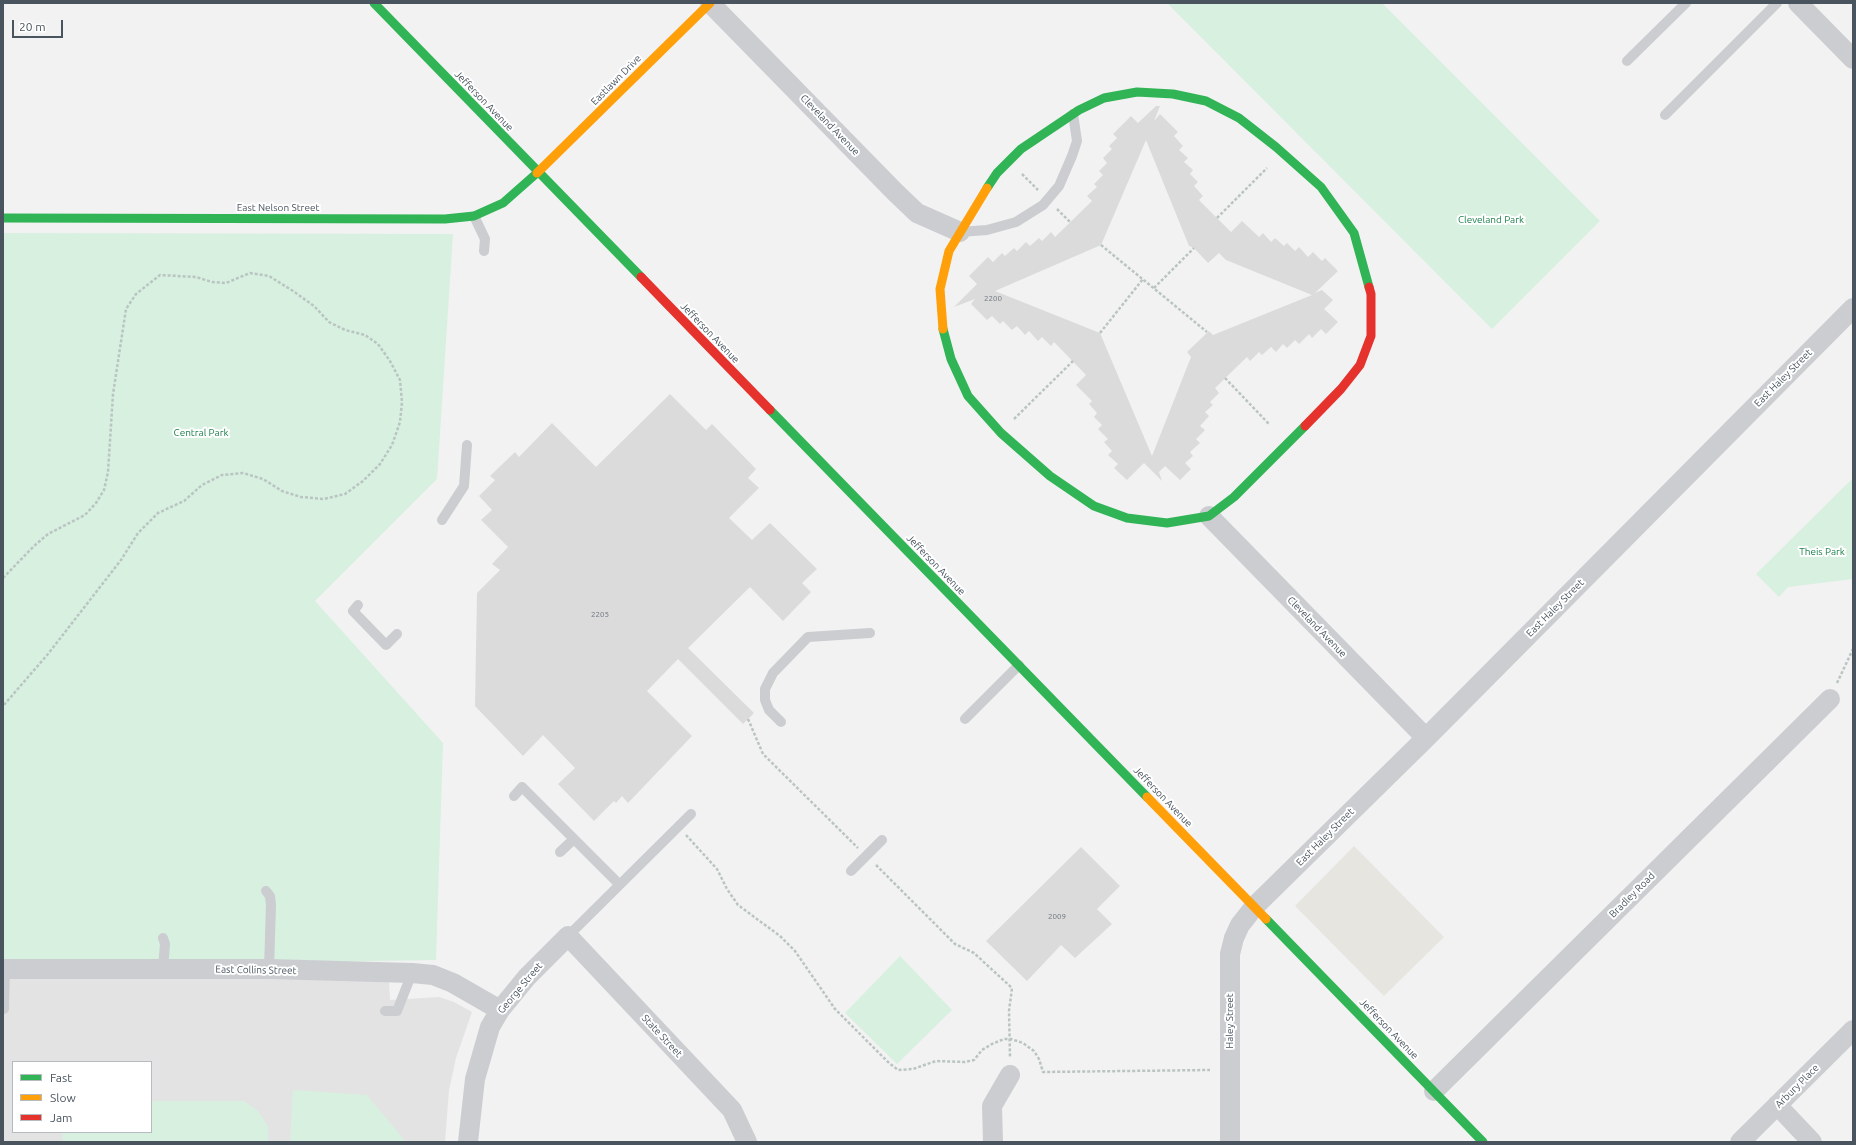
<!DOCTYPE html>
<html>
<head>
<meta charset="utf-8">
<style>
	body { margin:0 }
	#map { position:relative; width:1856px; height:1145px; overflow:hidden; background:#f2f2f2; font-family:Ubuntu,sans-serif }
	canvas { display:block }
	.frame { position:absolute; inset:0; border:4px solid #49545e; pointer-events:none }
	.legend { position:absolute; left:12px; top:1061px; width:140px; height:72px; box-sizing:border-box; background:#fff; border:1px solid #b6bbbf; margin:0; padding:5px 7px; list-style:none; font-size:12px; color:#49545e }
	.legend li { display:flex; align-items:center; gap:8px; height:20px }
	.legend b { width:20px; border:1px solid #b6bbbf }
	.scale { position:absolute; left:12px; top:20px; width:51px; height:18px; box-sizing:border-box; border:2px solid #49545e; border-top:0; padding-left:5px; font-size:12px; line-height:14px; white-space:nowrap; color:#49545e; -webkit-text-stroke:3px #fff; paint-order:stroke }
</style>
</head>
<body>
<div id="map">
<canvas width="1856" height="1145"></canvas>
<div class="frame"></div>
<ul class="legend">
<li><b style="height:5px;background:#30b455"></b>Fast</li>
<li><b style="height:5px;background:#ff9f0a"></b>Slow</li>
<li><b style="height:5px;background:#e5322d"></b>Jam</li>
</ul>
<div class="scale">20 m</div>
</div>
<script>
const c = document.querySelector('canvas').getContext('2d');
c.lineJoin = 'round';
function paint(path, color) {
  c.fillStyle = color;
  c.fill(path, 'evenodd');
}
function toPath(rows) {
  const path = new Path2D();
  for (const r of rows) {
    path.moveTo(r[0], r[1]);
    for (let i = 2; i < r.length; i += 2) path.lineTo(r[i], r[i + 1]);
  }
  return path;
}
function trace(path, color, width, dash) {
  c.strokeStyle = color;
  c.lineWidth = width;
  c.lineCap = dash ? 'butt' : 'round';
  c.setLineDash(dash || []);
  c.stroke(path);
}
function write(font, color, halo, rows, align = 'center') {
  c.font = font + ' Ubuntu,sans-serif';
  c.lineWidth = 4;
  c.setLineDash([]);
  c.textBaseline = 'middle';
  c.strokeStyle = halo;
  c.fillStyle = color;
  for (const [text, x, y, turn = 0] of rows) {
    c.save();
    c.translate(x, y);
    c.rotate((+turn || 0) * Math.PI / 180);
    c.textAlign = isNaN(turn) ? turn : align;
    if (halo) c.strokeText(text, 0, 0);
    c.fillText(text, 0, 0);
    c.restore();
  }
}
paint(toPath([
	[1354,846,1444,937,1384,996,1295,906]
]), '#e6e5e0');
paint(toPath([
	[3,977,389,980,390,1000,439,997,454,1002,472,1012,456,1058,449,1090,445,1142,3,1142],
	[13,1062,151,1062,151,1132,13,1132]
]), '#e4e3e4');
paint(toPath([
	[1167,3,1382,3,1600,221,1492,329],
	[3,233,453,234,437,479,315,601,443,743,436,960,303,962,3,960],
	[1853,478,1853,579,1788,587,1779,597,1756,574],
	[900,956,952,1010,897,1064,845,1013],
	[293,1090,367,1095,406,1142,290,1142],
	[151,1101,244,1101,258,1111,268,1126,268,1142,63,1142,62,1132,151,1132]
]), '#d7f0e0');
paint(toPath([
	[1156,106,1160,106,1154,121,1160,114,1178,132,1174,136,1183,146,1179,150,1188,158,1184,162,1193,170,1190,174,1198,182,1194,186,1203,196,1199,200,1231,232,1242,221,1259,237,1263,233,1271,242,1275,238,1284,246,1287,243,1295,251,1299,247,1308,257,1313,252,1322,261,1325,258,1338,271,1315,293,1322,290,1333,300,1324,309,1338,322,1326,334,1321,329,1312,338,1309,334,1299,344,1295,340,1287,348,1283,344,1276,352,1271,347,1262,355,1259,352,1250,361,1247,357,1215,388,1219,393,1210,402,1213,405,1205,412,1209,416,1200,426,1205,430,1196,439,1200,443,1190,452,1193,456,1185,463,1191,469,1180,480,1165,466,1159,472,1162,481,1144,463,1127,480,1114,468,1118,464,1108,455,1112,451,1104,442,1108,439,1098,429,1102,425,1094,417,1097,413,1089,404,1092,401,1076,385,1086,375,1054,342,1051,346,1042,337,1038,341,1029,331,1025,335,1017,326,1012,330,1003,321,1000,324,992,316,987,320,971,304,975,299,954,307,977,284,969,276,988,257,993,262,1002,253,1005,256,1014,248,1017,251,1026,242,1030,246,1039,238,1042,241,1051,232,1055,237,1092,201,1087,196,1097,187,1094,184,1103,175,1099,171,1107,163,1103,158,1112,149,1109,146,1117,138,1113,134,1131,116,1138,123],
	[1146,140,1189,246,1194,248,1208,263,1219,253,1226,260,1312,295,1213,335,1209,331,1187,352,1191,357,1152,456,1100,333,995,291,1101,245],
	[670,394,706,430,712,424,756,469,748,478,759,488,729,518,752,540,770,523,817,569,802,583,811,592,783,621,750,587,688,648,754,713,743,724,678,659,647,691,692,736,628,803,622,796,616,803,614,801,594,821,558,784,575,768,543,735,523,756,475,706,477,593,500,570,492,564,508,547,481,520,492,510,479,496,495,480,490,476,515,452,519,457,552,423,596,467],
	[1081,847,1120,886,1097,909,1112,924,1075,958,1061,945,1027,981,986,941]
]), '#dbdbdc');
trace(toPath([
	[1022,174,1038,190],
	[1057,209,1070,222],
	[1217,218,1267,168],
	[1101,245,1207,332],
	[1154,288,1194,248],
	[1100,333,1143,279],
	[1225,378,1269,424],
	[1014,419,1073,361],
	[3,578,34,546,48,534,85,515,96,503,104,490,108,472,113,394,126,309,136,294,160,275,196,277,212,282,226,283,250,273,269,276,293,291,314,306,329,322,345,330,365,335,378,344,390,361,400,380,402,402,400,422,392,445,380,464,363,481,345,494,324,499,301,497,282,491,263,479,243,473,222,475,202,485,184,501,158,513,138,533,121,560,48,654,3,706],
	[1837,683,1853,649],
	[748,719,763,754,858,848],
	[686,835,717,869,727,889,738,905,780,936,795,951,835,1009,889,1063,898,1070,913,1069,936,1061,965,1062,974,1060,982,1050,992,1044,1004,1039,1011,1039,1023,1043,1034,1051,1039,1059,1043,1072,1210,1070],
	[876,865,955,944,974,953,1012,988,1009,1011,1010,1058]
]), '#bac5c2', 2.5, [3, 2]);
trace(toPath([
	[1627,61,1686,3],
	[1665,115,1777,3],
	[474,216,485,239,484,251],
	[960,232,987,230,1016,222,1043,205,1059,186,1072,156,1077,141,1073,114],
	[442,520,464,486,467,445],
	[358,605,353,611,386,645,397,634],
	[965,719,1019,665],
	[781,722,769,710,765,700,765,689,773,673,808,637,870,633],
	[514,796,522,787,619,884],
	[560,852,574,839],
	[851,871,882,840],
	[266,891,270,896,271,905,269,969],
	[568,936,691,814],
	[163,969,165,944,163,938],
	[4,1009,5,969],
	[385,1011,397,1011,412,973]
]), '#cbcdd0', 10);
trace(toPath([
	[710,3,895,192,917,213,960,232],
	[1798,3,1853,59],
	[1209,516,1426,738],
	[3,969,269,969,412,973,433,975,453,983,500,1010],
	[1434,1091,1830,699],
	[1777,1105,1812,1142],
	[468,1142,475,1079,490,1027,500,1010,527,977,568,936,732,1110,747,1142],
	[993,1142,992,1106,1010,1075],
	[1230,1142,1230,954,1234,938,1240,925,1255,906,1426,738,1853,308],
	[1740,1142,1853,1030]
]), '#cbcdd0', 20);
trace(toPath([
	[374,3,641,277],
	[1137,92,1173,94,1206,101,1239,118,1276,147,1321,187,1354,233,1369,287],
	[987,188,997,173,1021,149,1079,110,1104,98,1137,92],
	[3,218,445,219,474,216,503,203,537,173],
	[943,329,951,359,968,396,1001,433,1050,476,1094,506,1127,518,1167,523,1209,516,1234,497,1305,426],
	[770,410,1147,797],
	[1266,919,1483,1142]
]), '#30b455', 9);
trace(toPath([
	[537,173,710,3],
	[943,329,940,289,949,251,987,188],
	[1147,797,1266,919]
]), '#ff9f0a', 9);
trace(toPath([
	[641,277,770,410],
	[1305,426,1341,389,1360,365,1371,336,1371,294,1369,287]
]), '#e5322d', 9);
write('8px', '#6e767e', null, [
	["2200",993,298],
	["2205",600,614],
	["2009",1057,916]
]);
write('10px', '#49545e', '#fff', [
	["Eastlawn Drive",616,80,-45],
	["Jefferson Avenue",484,101,46],
	["Cleveland Avenue",830,125,46],
	["East Nelson Street",278,208],
	["Jefferson Avenue",710,333,46],
	["East Haley Street",1783,378,-45],
	["Jefferson Avenue",936,565,46],
	["East Haley Street",1555,608,-45],
	["Cleveland Avenue",1317,627,46],
	["Jefferson Avenue",1163,797,46],
	["East Haley Street",1325,837,-45],
	["Bradley Road",1632,895,-45],
	["East Collins Street",256,970,1],
	["George Street",520,988,-50],
	["Haley Street",1230,1021,-90],
	["Jefferson Avenue",1389,1029,46],
	["State Street",662,1036,47],
	["Arbury Place",1797,1086,-45]
]);
write('10px', '#1a7f4b', '#fff', [
	["Cleveland Park",1491,220],
	["Central Park",201,433],
	["Theis Park",1822,552]
]);
</script>
</body>
</html>
